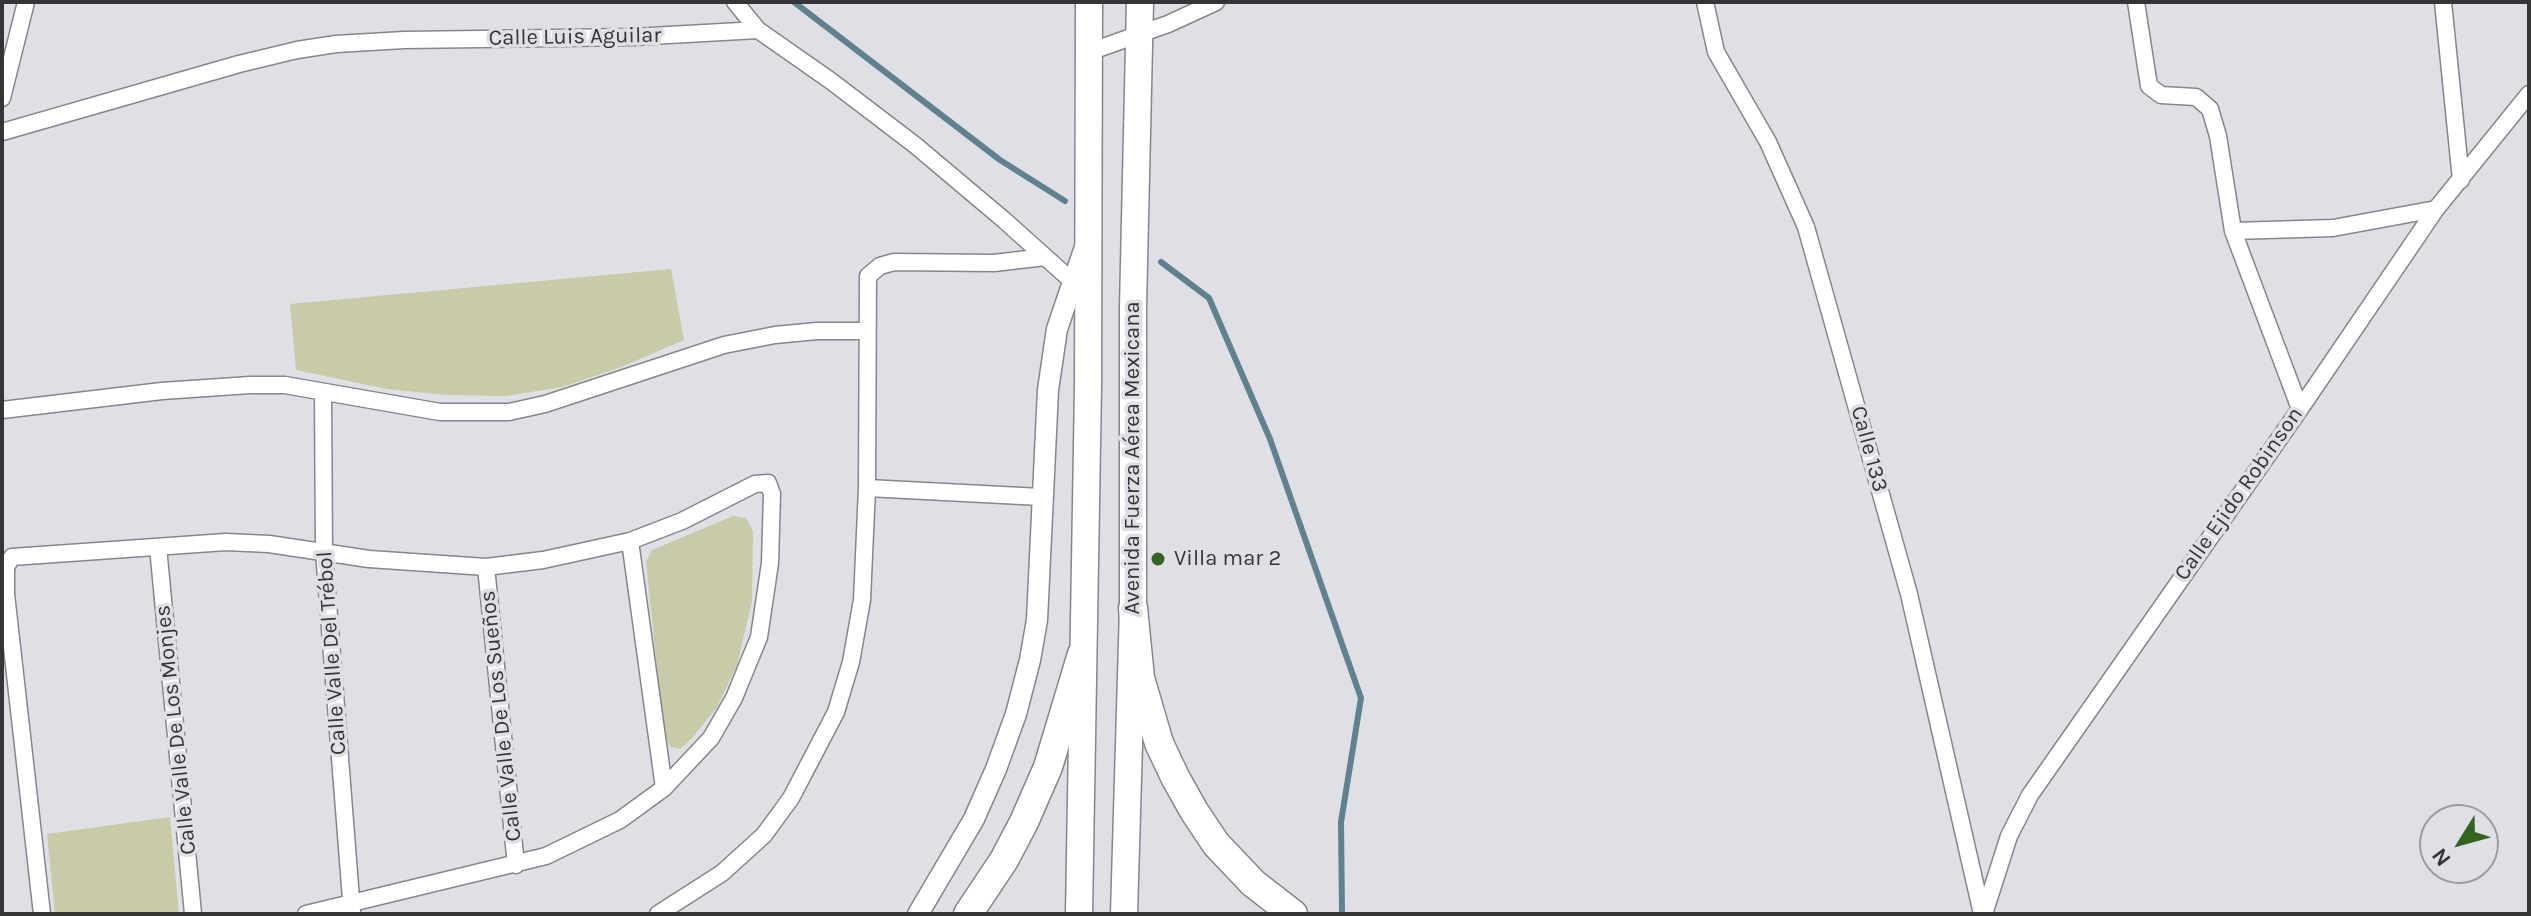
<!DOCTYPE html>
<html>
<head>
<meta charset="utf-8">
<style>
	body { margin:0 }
	#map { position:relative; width:2531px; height:916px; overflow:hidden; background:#dfe0e6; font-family:Karla,sans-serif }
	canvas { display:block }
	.frame { position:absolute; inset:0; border:4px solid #353538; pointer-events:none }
	.north { position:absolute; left:2419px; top:804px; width:80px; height:80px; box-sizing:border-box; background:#dfe0e6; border:2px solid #9b9ca0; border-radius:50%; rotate:233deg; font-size:22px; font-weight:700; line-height:32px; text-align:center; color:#353538 }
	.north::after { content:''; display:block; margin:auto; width:28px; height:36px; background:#356322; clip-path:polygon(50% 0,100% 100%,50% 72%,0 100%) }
</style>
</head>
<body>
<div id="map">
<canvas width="2531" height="916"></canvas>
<div class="frame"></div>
<div class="north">N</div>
</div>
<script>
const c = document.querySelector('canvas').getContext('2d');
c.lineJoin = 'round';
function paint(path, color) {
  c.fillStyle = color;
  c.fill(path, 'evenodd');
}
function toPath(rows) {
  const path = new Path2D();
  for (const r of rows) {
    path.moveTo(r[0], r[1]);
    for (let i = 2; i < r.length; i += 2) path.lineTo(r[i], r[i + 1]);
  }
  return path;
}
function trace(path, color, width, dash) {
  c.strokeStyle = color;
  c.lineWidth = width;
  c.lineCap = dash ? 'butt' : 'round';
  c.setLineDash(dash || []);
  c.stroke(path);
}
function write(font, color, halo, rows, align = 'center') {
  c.font = font + ' Karla,sans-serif';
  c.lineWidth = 7;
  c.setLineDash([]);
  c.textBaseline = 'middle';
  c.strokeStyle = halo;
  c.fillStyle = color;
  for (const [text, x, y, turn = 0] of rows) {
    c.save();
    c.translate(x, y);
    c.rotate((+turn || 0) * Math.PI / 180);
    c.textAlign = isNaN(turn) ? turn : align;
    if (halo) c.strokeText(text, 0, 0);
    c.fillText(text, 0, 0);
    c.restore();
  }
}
paint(toPath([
	[671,269,684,340,619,368,562,387,506,396,447,395,387,389,296,370,290,304],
	[733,516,746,518,753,531,752,601,737,665,717,707,692,738,680,749,671,747,664,738,646,561,652,550],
	[170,817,179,914,55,914,47,834]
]), '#c8caa8');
trace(toPath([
	[794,2,1000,160,1065,201],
	[1161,262,1209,298,1270,439,1361,698,1341,822,1342,914]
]), '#61818e', 6);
const minor = toPath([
	[735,2,758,30],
	[1705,2,1716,52,1768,142,1806,227,1909,594,1982,914],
	[2136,2,2149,86,2161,95,2196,97,2210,109,2218,136,2233,231,2300,409],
	[2443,2,2461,180],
	[1089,52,1168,24,1216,2],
	[2,98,26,2],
	[2,132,239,64,297,50,336,44,404,40,633,37,758,30,831,81,915,145,1004,220,1072,281],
	[2233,231,2333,228,2436,209],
	[323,392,324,552,352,912],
	[2,410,162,391,250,385,285,385,440,412,509,412,545,404,724,345,775,335,817,331,867,331],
	[867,488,1041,497],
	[630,541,664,788],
	[158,547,193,914],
	[486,567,516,865],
	[42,914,6,594,6,567,12,557,226,542,269,544,369,559,486,567,543,560,630,541,682,521,755,484,768,483,772,494,770,563,759,637,734,698,711,738,664,788,620,820,546,856,306,914],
	[658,914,722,873,764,835,791,798,836,712,851,662,862,600,867,488,868,276,880,266,894,262,994,263,1045,257],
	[1984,914,2009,836,2030,795,2300,409,2436,209,2529,94]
]);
const tertiary = toPath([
	[918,914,974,819,996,769,1016,714,1030,660,1037,620,1048,390,1057,329,1085,247]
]);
const primary = toPath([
	[1079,914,1088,387,1089,2],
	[1124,914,1133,608,1133,307,1140,2]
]);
const trunk = toPath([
	[1133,608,1140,678,1159,743,1175,777,1194,811,1216,844,1253,883,1293,914],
	[968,914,1004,860,1024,822,1048,767,1082,654]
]);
trace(minor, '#85868c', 19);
trace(tertiary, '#85868c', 23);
trace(primary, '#85868c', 29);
trace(trunk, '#85868c', 31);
trace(minor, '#fff', 16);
trace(tertiary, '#fff', 20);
trace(primary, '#fff', 26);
trace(trunk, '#fff', 28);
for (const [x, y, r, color] of [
	[1158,559,8,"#356322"]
]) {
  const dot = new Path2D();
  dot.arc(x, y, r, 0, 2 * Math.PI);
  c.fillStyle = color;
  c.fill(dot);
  trace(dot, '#dfe0e6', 3);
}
write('22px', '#353538', '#dfe0e6', [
	["Calle Luis Aguilar",575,37,-1],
	["Calle 133",1869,449,75],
	["Avenida Fuerza Aérea Mexicana",1133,458,-90],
	["Calle Ejido Robinson",2239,494,-55],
	["Calle Valle Del Trébol",332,653,-94],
	["Calle Valle De Los Sueños",501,716,-96],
	["Calle Valle De Los Monjes",176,730,-96]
]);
write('22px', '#353538', '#dfe0e6', [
	["Villa mar 2",1174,559]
], 'left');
</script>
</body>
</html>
